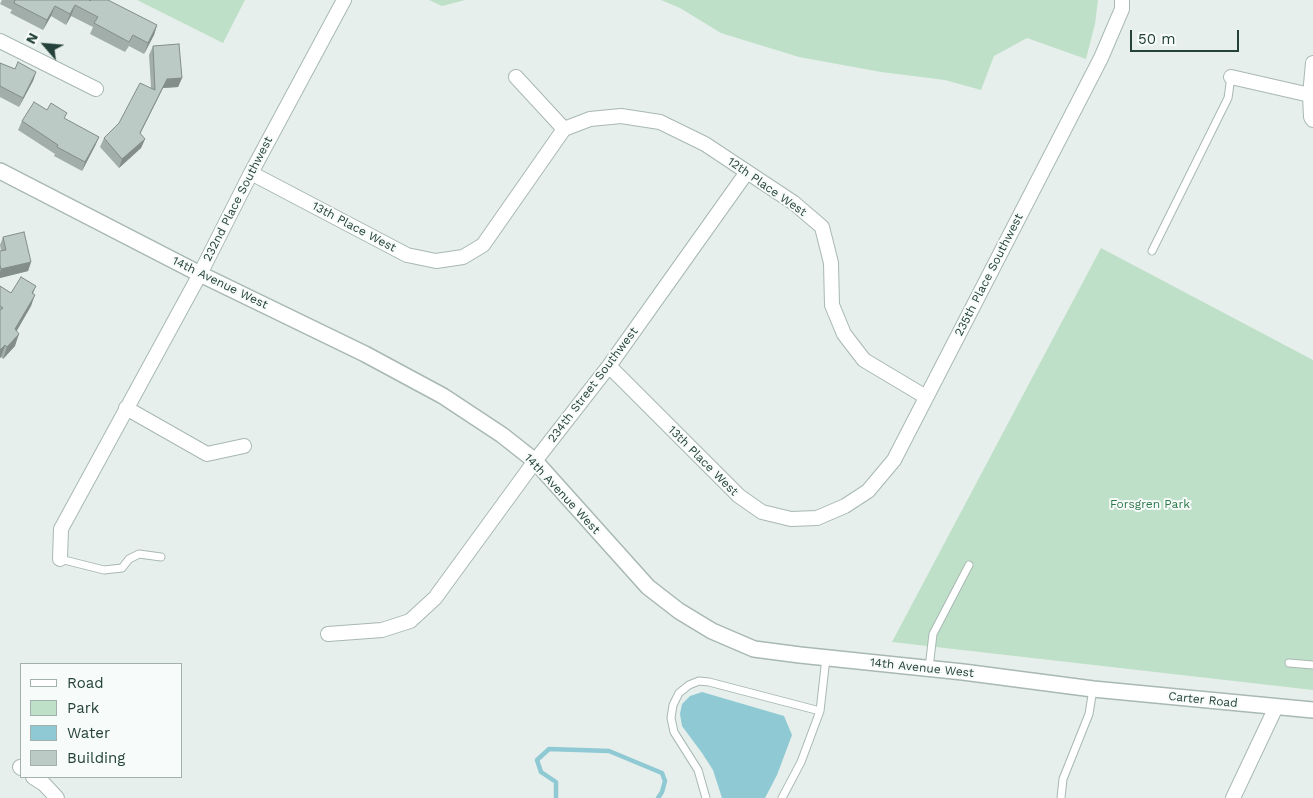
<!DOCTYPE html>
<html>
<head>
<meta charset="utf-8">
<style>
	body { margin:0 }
	#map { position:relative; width:1313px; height:798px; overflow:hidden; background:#e6efeb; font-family:"Work Sans",sans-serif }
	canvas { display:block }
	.legend { position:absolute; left:20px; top:663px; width:162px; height:115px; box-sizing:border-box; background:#f7fbf9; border:1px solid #a3b1ad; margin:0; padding:6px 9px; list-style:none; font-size:15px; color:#24423a }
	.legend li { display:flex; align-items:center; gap:10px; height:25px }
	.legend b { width:25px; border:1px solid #a3b1ad }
	.north { position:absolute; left:20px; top:20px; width:50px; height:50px; -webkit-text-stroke:4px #f7fbf9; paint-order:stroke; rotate:297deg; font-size:14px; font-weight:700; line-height:20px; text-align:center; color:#24423a }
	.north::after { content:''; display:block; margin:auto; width:18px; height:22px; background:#24423a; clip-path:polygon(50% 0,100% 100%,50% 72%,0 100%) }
	.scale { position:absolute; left:1130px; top:30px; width:109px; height:22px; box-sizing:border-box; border:2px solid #24423a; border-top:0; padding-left:6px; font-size:15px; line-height:18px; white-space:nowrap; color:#24423a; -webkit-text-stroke:4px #f7fbf9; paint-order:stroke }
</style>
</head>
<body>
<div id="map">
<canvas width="1313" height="798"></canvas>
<ul class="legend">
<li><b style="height:6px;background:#fff"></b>Road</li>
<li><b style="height:14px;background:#bfe0c8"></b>Park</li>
<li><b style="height:14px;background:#8ec9d4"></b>Water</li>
<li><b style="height:14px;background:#bbcac4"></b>Building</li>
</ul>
<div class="north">N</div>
<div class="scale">50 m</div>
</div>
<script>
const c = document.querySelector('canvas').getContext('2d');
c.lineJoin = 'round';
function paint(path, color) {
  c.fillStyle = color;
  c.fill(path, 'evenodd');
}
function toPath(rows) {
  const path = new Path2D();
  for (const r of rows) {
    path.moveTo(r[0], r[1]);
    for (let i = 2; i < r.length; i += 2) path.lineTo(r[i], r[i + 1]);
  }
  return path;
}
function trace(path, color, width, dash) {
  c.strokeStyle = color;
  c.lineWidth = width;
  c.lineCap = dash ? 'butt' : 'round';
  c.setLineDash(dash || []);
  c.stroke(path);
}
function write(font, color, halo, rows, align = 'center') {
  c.font = font + ' "Work Sans",sans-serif';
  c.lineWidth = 4;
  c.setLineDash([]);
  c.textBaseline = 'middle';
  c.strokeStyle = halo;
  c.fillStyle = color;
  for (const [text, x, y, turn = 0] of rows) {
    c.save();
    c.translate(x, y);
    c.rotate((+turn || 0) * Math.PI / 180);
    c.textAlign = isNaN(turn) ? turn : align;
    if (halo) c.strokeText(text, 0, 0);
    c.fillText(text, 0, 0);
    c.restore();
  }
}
paint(toPath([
	[137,0,245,0,223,43],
	[429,0,465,0,442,6],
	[661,0,1098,0,1095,24,1086,59,1027,38,994,56,981,90,945,80,881,72,799,57,721,33,680,8],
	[1101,248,1313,360,1313,690,892,642]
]), '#bfe0c8');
paint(toPath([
	[702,692,784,716,792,735,777,775,765,798,722,798,713,770,702,753,682,726,680,714,682,704,690,696]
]), '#8ec9d4');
trace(toPath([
	[556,798,556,782,541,772,537,760,549,749,609,751,662,773,665,781,662,792,658,798]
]), '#8ec9d4', 4.5);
const service = toPath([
	[1152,251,1228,98,1231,77],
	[60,559,104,570,122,568,129,559,139,554,161,557],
	[1289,663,1313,665],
	[929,668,933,634,969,565],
	[706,798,698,770,674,732,671,718,673,705,679,693,689,685,699,681,709,682,820,711],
	[782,798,801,762,820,711,826,658],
	[1061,798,1063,779,1089,714,1093,689]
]);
const minor = toPath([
	[0,41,96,89],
	[1313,63,1310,95,1311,117,1313,120],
	[516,77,564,129],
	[1231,77,1310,95],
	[564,129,590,119,621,116,660,122,705,144,794,203,822,227,831,263,832,305,844,334,864,360,926,397],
	[251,173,407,255,436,261,463,257,483,245,564,129],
	[609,366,739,496,762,512,791,519,817,518,845,506,868,491,894,460,1101,58,1122,9,1122,0],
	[126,408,207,454,244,446],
	[60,559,61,529,200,274,251,173,344,0],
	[328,634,382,630,410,621,435,598,535,461,609,366,747,172],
	[20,767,21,768],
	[33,777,44,784,57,798],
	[1233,798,1276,707]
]);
const tertiary = toPath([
	[0,171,200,274,365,354,443,396,502,435,535,461,648,587,679,611,712,631,754,649,800,655,963,672,1093,689,1313,710]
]);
trace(service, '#a8b8b2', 9);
trace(minor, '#a8b8b2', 16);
trace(tertiary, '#a8b8b2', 18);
trace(service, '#fff', 7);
trace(minor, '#fff', 14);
trace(tertiary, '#fff', 15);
paint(toPath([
	[2,0,89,0,157,25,154,35,144,54,129,46,125,52,90,34,93,27,71,16,66,25,51,16,43,30,10,13,12,10,0,4],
	[153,46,182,78,178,87,163,88,140,134,145,139,141,148,119,168,100,147,104,138,119,123,151,88,149,55],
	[0,63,15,69,36,72,33,81,19,107,0,97],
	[47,110,99,137,95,146,82,171,54,156,55,154,18,130,22,121],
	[3,237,31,262,28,271,0,278,0,251,1,251,0,245],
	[0,286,11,293,36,286,33,294,31,306,16,331,15,346,3,359,1,357,0,358]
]), '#a1aea9');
paint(toPath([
	[75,5,71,16,66,25,70,14],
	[55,6,51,16,43,30,47,20],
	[157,25,154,35,144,54,148,43],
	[36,72,33,81,19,107,23,98],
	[182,78,178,87,163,88,136,142,140,133,167,79],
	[99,137,95,146,82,171,85,162],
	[145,139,141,148,119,168,122,159],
	[31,262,28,271,0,278,0,272,1,269],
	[35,295,31,306,11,341,15,329],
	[19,334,15,346,3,359,7,347],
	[5,345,1,357,0,358,0,350]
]), '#838d89');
const building = toPath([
	[15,0,89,0,90,1,91,0,108,0,157,25,148,43,133,35,129,42,94,23,98,17,75,5,70,14,55,6,47,20,14,3,15,0],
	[179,44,182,78,167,79,140,133,145,139,122,159,104,138,119,123,140,83,155,90,153,46,179,44],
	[18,62,36,72,23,98,0,86,0,63,15,69,18,62],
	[34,102,47,110,51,103,67,113,64,118,99,137,85,162,57,147,58,145,22,121,34,102],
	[24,232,31,262,1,269,0,265,0,251,6,250,3,237,24,232],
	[21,277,36,286,32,293,35,295,15,329,19,334,7,347,5,345,0,350,0,310,3,308,0,306,0,286,11,293,21,277]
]);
paint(building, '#bbcac4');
trace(building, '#838d89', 1);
write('12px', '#24423a', '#f7fbf9', [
	["12th Place West",767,187,35],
	["232nd Place Southwest",238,199,-63],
	["13th Place West",354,227,28],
	["235th Place Southwest",989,275,-63],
	["14th Avenue West",220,283,26],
	["234th Street Southwest",593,385,-53],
	["13th Place West",703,461,45],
	["14th Avenue West",562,494,47],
	["14th Avenue West",922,668,6],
	["Carter Road",1203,700,6]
]);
write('12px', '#2d7a4b', '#f7fbf9', [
	["Forsgren Park",1150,504]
]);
</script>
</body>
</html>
